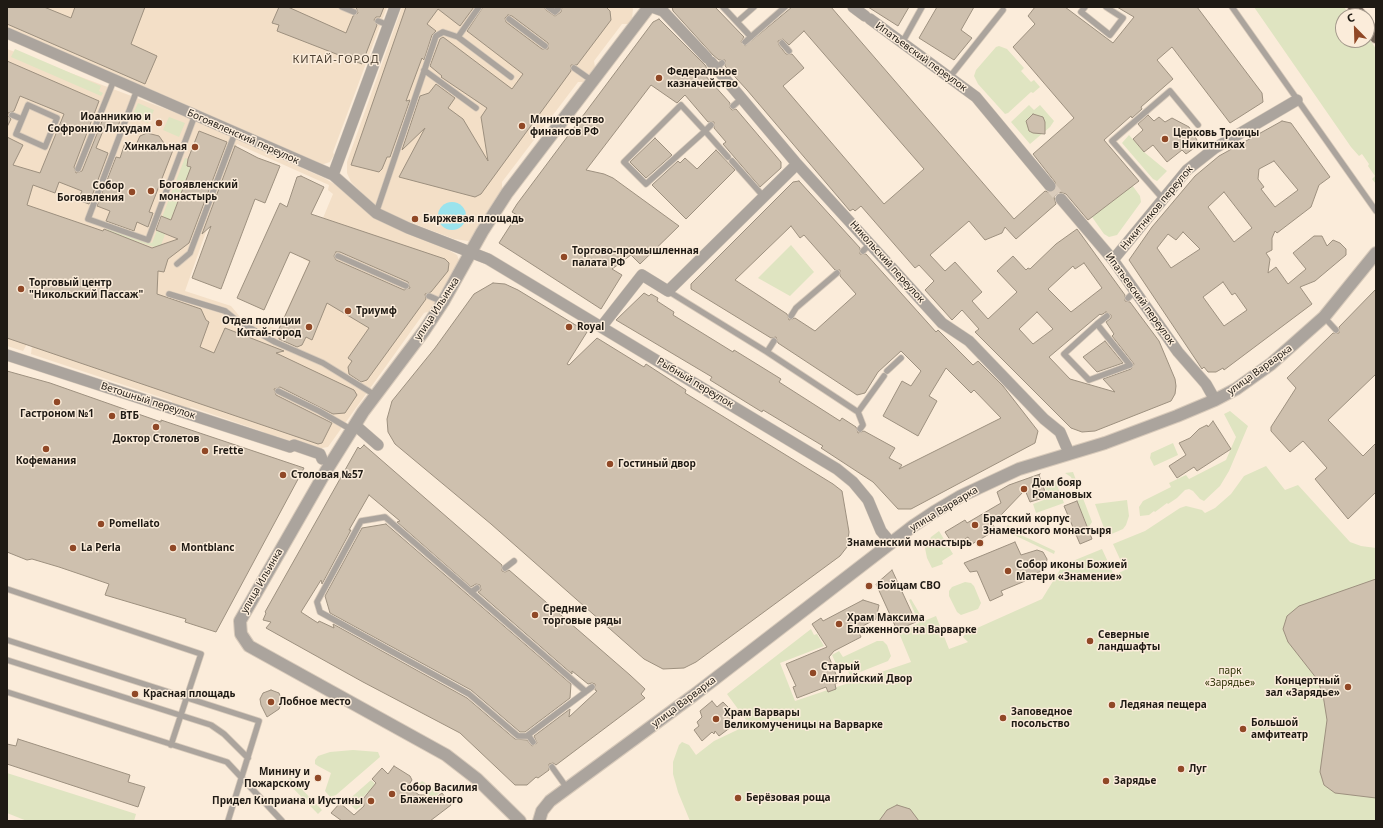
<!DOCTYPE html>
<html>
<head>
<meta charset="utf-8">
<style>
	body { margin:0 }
	#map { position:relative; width:1383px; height:828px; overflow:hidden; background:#fbecda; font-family:"Noto Sans",sans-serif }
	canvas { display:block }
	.frame { position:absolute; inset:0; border:8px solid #1f1a14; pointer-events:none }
	.north { position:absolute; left:1335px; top:8px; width:40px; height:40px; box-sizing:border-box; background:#fbecda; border:1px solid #a3988b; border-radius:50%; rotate:337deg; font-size:11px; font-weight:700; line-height:16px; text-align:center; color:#1f1a14 }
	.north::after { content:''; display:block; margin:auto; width:14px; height:18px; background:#904826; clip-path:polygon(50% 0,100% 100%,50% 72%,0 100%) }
</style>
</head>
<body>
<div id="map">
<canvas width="1383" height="828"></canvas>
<div class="frame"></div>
<div class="north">С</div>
</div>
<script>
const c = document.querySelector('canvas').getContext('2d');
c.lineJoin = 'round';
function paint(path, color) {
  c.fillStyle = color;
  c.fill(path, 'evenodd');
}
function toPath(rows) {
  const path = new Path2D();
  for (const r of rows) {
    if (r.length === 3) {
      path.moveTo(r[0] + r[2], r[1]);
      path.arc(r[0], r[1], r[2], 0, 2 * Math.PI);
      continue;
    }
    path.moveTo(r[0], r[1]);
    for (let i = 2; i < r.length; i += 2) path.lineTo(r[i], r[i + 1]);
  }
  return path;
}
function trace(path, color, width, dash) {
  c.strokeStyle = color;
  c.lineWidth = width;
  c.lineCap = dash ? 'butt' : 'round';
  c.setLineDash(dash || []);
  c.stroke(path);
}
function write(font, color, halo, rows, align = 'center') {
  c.font = font + ' "Noto Sans",sans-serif';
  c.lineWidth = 3;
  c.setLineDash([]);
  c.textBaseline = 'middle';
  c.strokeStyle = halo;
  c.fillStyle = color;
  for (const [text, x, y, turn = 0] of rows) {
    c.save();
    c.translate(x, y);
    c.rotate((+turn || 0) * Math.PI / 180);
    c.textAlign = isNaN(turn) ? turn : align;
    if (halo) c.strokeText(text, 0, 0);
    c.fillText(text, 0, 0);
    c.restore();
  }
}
paint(toPath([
	[7,7,387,7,333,152,334,155,330,162,321,165,7,28],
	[402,7,632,7,633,9,632,18,628,24,622,24,594,61,595,67,583,82,578,82,502,182,502,189,471,240,468,241,454,239,388,214,372,204,351,182,347,173,347,162],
	[7,49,195,120,324,178,457,255,459,260,441,294,430,311,424,313,328,447,315,449,276,436,274,439,263,436,264,432,191,407,188,409,172,404,172,401,31,354,32,346,27,344,23,351,7,346],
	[237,144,329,185,328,190,333,194,323,218,312,231,303,259,309,262,278,329,241,318,231,306,185,291]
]), '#f3dfc7');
paint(toPath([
	[1254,7,1344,7,1351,16,1343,16,1343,40,1367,40,1367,35,1369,38,1376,49,1376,184,1372,179,1375,176,1368,166,1369,164,1362,154,1359,156,1351,147],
	[999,46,1007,49,1024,68,1021,71,1031,82,1034,80,1040,87,1033,93,1031,92,1008,113,1005,114,978,84,974,76,976,70,996,47],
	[15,49,101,86,99,91,103,93,101,96,11,57],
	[138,103,154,110,148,123,132,116],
	[1029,105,1034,110,1040,105,1054,121,1050,127,1030,144,1011,122],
	[169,117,185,123,179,137,163,130],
	[1129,135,1144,152,1167,171,1157,181,1153,179,1122,143],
	[185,158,189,159,191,167,161,245,154,247,106,231,107,228,152,243],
	[1132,185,1140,196,1141,202,1117,235,1109,237,1104,234,1092,217],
	[791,245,814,272,790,296,758,278],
	[1230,411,1248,426,1229,471,1220,486,1204,501,1200,499,1193,491,1189,489,1185,490,1177,498,1168,504,1167,503,1155,512,1154,511,1149,515,1140,516,1139,507,1143,501,1171,487,1169,483,1186,475,1189,479,1226,460,1236,437,1224,414],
	[1173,443,1178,455,1154,466,1150,458,1151,453],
	[1266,466,1285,490,1298,485,1350,542,1361,546,1376,548,1376,821,690,821,678,792,673,774,673,762,679,745,682,742,689,745,696,755,714,741,754,722,746,720,727,694,811,629,814,635,817,634,824,646,780,663,795,701,911,662,899,633,919,623,909,600,911,599,924,621,936,616,949,649,968,642,963,637,966,633,1042,599,1063,565,1102,549,1114,575,1125,570,1113,544,1145,531,1180,508,1186,506,1202,510,1205,513,1215,508,1231,494,1244,476],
	[1073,472,1092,522,1088,528,1077,501,1079,500,1071,477,1065,473],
	[1052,479,1055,480,1064,503,1036,513,1033,504,1049,498,1043,482],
	[1127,500,1129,516,1126,525,1123,529,1107,536,1095,504],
	[1008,525,1019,534,1055,551,1054,554,1012,534,1005,528],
	[939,531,953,554,942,561,943,564,932,568,927,558,925,548,931,537],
	[965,582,971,583,974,586,981,603,978,609,961,615,957,612,949,596,949,591,952,587],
	[877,641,883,641,887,645,891,656,888,661,850,676,845,663,837,666,832,655,839,651,843,657],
	[353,750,378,752,380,757,336,795,330,797,325,791,331,773,318,766,315,764,315,760,318,756,330,752],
	[7,773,136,814,134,821,27,821,7,813],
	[290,777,322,810,318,814,287,782],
	[371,780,378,786,373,792,368,792,362,798,363,805,356,810,347,801],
	[422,781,440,792,433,799,426,793,421,792,416,787]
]), '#dfe4c1');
paint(toPath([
	[452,216,14]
]), '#9ae3ed');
const building = toPath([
	[7,7,44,7,71,18,75,7,145,7,131,44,157,56,145,84,7,24,7,7],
	[279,7,288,7,346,33,353,16,358,13,356,7,384,7,380,17,376,17,374,20,377,25,362,64,277,31,279,25,272,23,279,7],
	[406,7,474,7,460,26,438,9,427,24,436,31,432,35,424,60,422,58,406,101,410,100,390,157,387,157,382,169,379,172,351,165,406,7],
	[483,7,544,7,546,10,555,16,561,12,562,7,606,7,610,11,611,20,577,65,571,65,571,71,481,194,475,197,399,177,425,128,402,150,420,96,429,93,436,84,455,98,448,108,463,119,488,161,481,117,487,108,441,77,442,76,430,66,440,39,443,37,512,89,523,74,467,31,483,7],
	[508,15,512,16,548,43,548,49,542,49,506,22,505,18,508,15],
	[672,7,715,7,744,37,741,42,745,46,792,7,831,7,1014,219,1045,191,1051,193,1056,189,1055,182,1033,154,1074,118,1013,47,1035,24,1028,16,1035,7,1065,7,1113,43,1134,17,1117,7,1197,7,1262,93,1263,102,1230,123,1172,47,1157,60,1173,79,1141,107,1142,109,1132,118,1131,116,1104,140,1139,181,1088,220,1066,194,1059,192,1054,197,1056,204,1016,239,1005,227,1002,233,985,240,969,221,930,255,945,271,955,262,982,292,972,301,988,319,1017,292,997,271,1013,256,1026,270,1028,268,1030,269,1056,244,1077,229,1125,295,1125,301,1130,302,1159,341,1175,379,1176,386,1175,394,1171,401,1095,431,1082,432,1071,428,975,332,979,329,962,310,952,320,925,290,934,281,919,265,915,268,861,206,855,211,853,209,850,211,747,90,725,66,725,60,719,60,713,55,673,11,672,7],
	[804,31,924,169,884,204,783,86,804,68,792,54,786,54,779,45,778,41,783,39,789,45,804,31],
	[1084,263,1102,288,1071,312,1048,289,1073,266,1075,269,1084,263],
	[1037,312,1053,329,1033,344,1019,329,1037,312],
	[1106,312,1111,315,1111,318,1106,322,1114,334,1112,336,1134,364,1131,369,1103,379,1115,392,1070,379,1049,357,1100,314,1101,315,1106,312],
	[868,7,909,7,898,26,868,7],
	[937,7,974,7,961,30,972,38,954,60,919,38,937,7],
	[659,19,705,65,707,68,703,73,730,103,730,108,732,110,736,109,781,162,781,168,760,187,723,144,726,142,714,128,714,122,708,122,685,95,677,103,651,85,586,170,604,174,613,178,679,226,640,264,631,255,612,269,622,275,601,309,499,243,517,215,512,212,517,204,653,22,659,19],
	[7,61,99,101,74,167,76,173,82,171,105,114,120,120,117,131,105,126,96,148,108,153,89,204,78,200,82,191,59,182,55,193,33,185,27,205,103,231,104,229,152,248,178,239,156,230,161,216,171,220,191,167,187,166,188,159,199,131,227,142,189,243,168,259,164,272,158,271,157,294,201,309,206,320,209,322,200,347,214,353,225,328,284,351,276,353,354,390,357,395,345,413,333,414,280,387,274,389,276,395,332,423,322,443,318,444,7,338,7,137,23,145,13,165,40,173,64,114,20,96,14,111,8,113,8,116,11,119,7,127,7,61],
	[1033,114,1043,117,1045,122,1045,134,1033,133,1029,131,1026,121,1033,114],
	[1148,115,1154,121,1159,117,1165,122,1172,118,1189,127,1197,140,1197,146,1186,154,1182,150,1167,162,1153,145,1144,152,1133,139,1143,130,1138,124,1148,115],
	[1282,121,1291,123,1330,177,1319,185,1311,207,1277,233,1275,231,1272,238,1272,250,1266,253,1270,259,1268,273,1276,267,1288,284,1306,269,1293,253,1314,236,1322,236,1327,246,1333,240,1340,243,1346,249,1346,255,1315,281,1300,287,1312,304,1224,370,1223,368,1216,372,1208,372,1204,367,1202,369,1196,360,1129,260,1152,227,1195,176,1219,156,1282,121],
	[1274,161,1298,190,1275,207,1261,189,1264,187,1258,179,1259,169,1274,161],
	[1224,192,1252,228,1234,242,1208,207,1224,192],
	[1183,232,1200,249,1171,268,1157,248,1168,234,1176,240,1183,232],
	[1223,282,1232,295,1235,293,1247,310,1224,326,1203,297,1223,282],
	[147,133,159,136,166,146,173,150,149,212,153,213,148,227,137,222,134,231,106,221,110,211,97,206,116,157,120,158,125,143,135,147,140,136,147,133],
	[655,138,672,155,646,178,630,162,655,138],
	[235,146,258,158,280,166,265,203,255,199,221,289,192,278,211,226,202,234,235,146],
	[716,150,735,170,686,219,652,185,678,161,680,163,685,158,697,169,716,150],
	[301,176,324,187,311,214,445,259,449,263,448,271,431,292,425,294,426,299,367,380,361,382,349,374,348,367,352,361,348,358,369,328,327,303,312,340,306,337,302,345,297,347,279,339,279,329,310,261,290,252,264,310,237,298,280,203,287,207,297,177,301,176],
	[336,252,340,252,408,282,410,288,404,290,336,260,334,256,336,252],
	[799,181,860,248,860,254,866,254,936,332,938,330,973,365,978,361,1003,386,1038,431,1035,443,911,509,898,509,873,482,821,448,823,446,763,410,762,412,710,380,712,377,616,320,644,293,649,296,651,294,658,298,657,301,674,312,673,315,733,352,734,350,781,379,779,382,840,421,842,418,856,427,858,433,864,431,895,448,889,458,902,465,899,469,1001,418,974,390,971,393,946,368,929,396,937,401,918,436,883,416,902,381,911,386,921,371,901,351,878,372,865,393,857,395,778,343,776,337,771,338,691,289,691,284,793,182,799,181],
	[791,226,800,238,804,235,835,270,840,270,840,276,856,294,815,331,795,318,789,320,787,314,735,280,791,226],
	[493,283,505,284,518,290,587,332,567,364,569,365,597,338,644,367,646,364,686,390,685,393,833,484,842,491,849,532,847,547,840,556,696,662,684,668,663,669,644,659,491,524,395,444,388,432,387,419,392,401,435,348,474,294,493,283],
	[1376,289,1376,374,1328,420,1363,456,1376,443,1376,492,1348,519,1315,479,1327,468,1303,441,1290,452,1271,431,1271,427,1296,388,1287,378,1333,333,1339,333,1339,327,1376,289],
	[1105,341,1123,363,1097,372,1083,357,1105,341],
	[7,371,50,383,161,422,161,420,304,468,216,632,185,622,186,619,105,595,109,584,59,567,32,559,27,560,7,552,7,371],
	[1213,421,1231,449,1197,471,1194,467,1177,478,1169,466,1186,455,1179,443,1190,438,1199,429,1207,425,1208,427,1213,421],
	[364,445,502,565,502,571,505,572,509,570,630,675,645,689,641,694,645,698,556,765,553,763,549,764,549,770,538,778,536,777,527,785,515,785,460,733,363,682,266,628,271,622,263,620,266,613,265,612,358,447,360,449,364,445],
	[369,495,400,521,397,522,471,587,476,584,480,585,481,590,478,592,572,674,572,671,588,684,592,683,595,684,595,690,597,691,569,717,570,709,534,736,537,743,532,746,527,740,515,739,467,698,333,624,334,628,319,621,318,623,301,612,321,580,322,584,351,530,349,530,369,495],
	[1040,474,1039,475,1047,497,1030,502,1025,490,1001,515,1002,517,991,522,996,530,972,544,968,537,954,546,945,532,965,520,967,523,1001,503,997,492,1009,485,1040,474],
	[1077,501,1092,539,1080,544,1064,506,1077,501],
	[386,524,571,684,570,698,525,732,520,732,471,690,330,613,325,596,362,528,386,524],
	[1015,542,1021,555,1037,550,1043,552,1047,559,1046,566,1042,571,1024,578,1025,581,1001,591,1003,595,990,601,977,571,970,572,964,563,1015,542],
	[892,570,916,622,897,630,876,584,892,570],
	[1376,579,1376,798,1335,793,1324,785,1320,772,1327,720,1323,695,1317,679,1288,642,1283,629,1287,616,1299,606,1376,579],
	[863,600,879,605,876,619,857,629,861,637,834,651,829,657,839,682,835,684,836,689,828,692,826,687,797,698,793,687,796,686,786,664,827,647,812,624,821,618,823,621,863,600],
	[271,690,279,693,282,701,279,709,267,717,261,705,260,699,263,693,271,690],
	[712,701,717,707,723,702,733,712,734,716,728,721,731,727,719,736,715,731,714,734,712,732,702,741,694,730,699,726,697,722,702,717,700,711,712,701],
	[18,739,130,775,128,782,145,787,138,807,7,764,7,744,16,746,18,739],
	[394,766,410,776,412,780,408,786,419,795,425,795,430,802,442,793,451,805,430,821,342,821,331,813,340,803,354,815,364,806,363,799,376,783,372,779,382,768,388,774,394,766],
	[897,805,910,809,919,821,879,821,887,810,897,805]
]);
paint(building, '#cec0ae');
trace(building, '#9d907f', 1);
trace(toPath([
	[1050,186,1061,199]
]), '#daccbc', 11, [11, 5.5]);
const service = toPath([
	[342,7,354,12],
	[548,7,555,12,558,9],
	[723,7,751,37],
	[1085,7,1081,12,1110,35,1123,18,1106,7],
	[1232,7,1376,211],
	[509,19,545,46],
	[378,21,388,25],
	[737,22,754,7],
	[458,37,511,77],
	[745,42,785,7],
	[782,43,789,51],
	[902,43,922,7],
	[574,68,591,80],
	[716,68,722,63],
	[424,70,476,108],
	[949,78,1003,10],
	[137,90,88,219,148,240,195,115],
	[28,105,57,118,45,147,16,134,28,105],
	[733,106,741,99],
	[12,115,22,119],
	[711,125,705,131,646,184,624,162,681,105,705,131,728,157],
	[732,161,764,197],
	[78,169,114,80],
	[1163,199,1112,141,1170,91,1198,125],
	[376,213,436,36,443,32,458,37,479,7],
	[863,251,870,244],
	[338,256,406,286],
	[177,264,190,253,235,133],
	[668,291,767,352,858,412,863,425,860,429],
	[169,294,225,311,236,320,275,342,323,363,375,395],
	[429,296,443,302],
	[1128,298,1135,291],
	[791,316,796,308,837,273],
	[1324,317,1336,330],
	[1097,324,1130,365,1089,380,1064,354,1097,324,1107,316],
	[767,352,774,341],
	[887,371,901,358],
	[278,391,319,411,352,430],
	[858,412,884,376],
	[505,568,514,561],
	[7,589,201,654,171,745],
	[471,592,477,588],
	[7,640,259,721,228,821],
	[7,660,211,725,224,734,248,758],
	[7,692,227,762,282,821],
	[584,693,584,690,385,517,361,521,317,602,320,612,469,694,518,736,527,736,528,735,592,687],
	[528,735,533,742],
	[552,767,567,788]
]);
const minor = toPath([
	[652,7,663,11,707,58],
	[853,7,865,16],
	[870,19,976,97,1050,186],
	[7,33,333,175,376,213,408,228,488,259,837,469,853,482,868,500,881,531,891,543],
	[711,62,797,164,942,323,969,341,1044,419,1060,432,1069,453],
	[333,175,395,7],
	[1061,199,1113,260,1178,352,1206,384,1215,400],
	[1113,260,1187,170,1215,148,1297,100],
	[602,326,642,275,668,291,797,164],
	[7,355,290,447,294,445,320,454,322,459],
	[355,425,378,445]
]);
const tertiary = toPath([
	[520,821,477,779,446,755,249,646,241,634,240,621,326,471,363,412,424,331,443,302,482,232,507,193,649,7],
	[539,821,542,811,550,801,694,695,913,526,934,512,961,496,1019,469,1105,443,1177,416,1215,400,1236,389,1271,364,1324,317,1376,253]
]);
const primary = toPath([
	[1354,7,1361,16],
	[1367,24,1376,37]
]);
trace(service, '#d8caba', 7);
trace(minor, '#d8caba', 12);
trace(tertiary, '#d8caba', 14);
trace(primary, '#d8caba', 14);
trace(service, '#aba49d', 5.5);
trace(minor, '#aba49d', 11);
trace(tertiary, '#aba49d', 12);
trace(primary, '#73665a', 12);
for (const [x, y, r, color] of [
	[659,78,4,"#904826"],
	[159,123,4,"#904826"],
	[522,126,4,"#904826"],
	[1165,139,4,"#904826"],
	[195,147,4,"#904826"],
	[151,191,4,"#904826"],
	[132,192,4,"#904826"],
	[415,219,4,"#904826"],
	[564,257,4,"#904826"],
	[21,289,4,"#904826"],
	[348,311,4,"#904826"],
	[309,327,4,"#904826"],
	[569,327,4,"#904826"],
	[57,402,4,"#904826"],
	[112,416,4,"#904826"],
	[156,427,4,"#904826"],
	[46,449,4,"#904826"],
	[205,451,4,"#904826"],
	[610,464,4,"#904826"],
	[283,475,4,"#904826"],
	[1024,489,4,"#904826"],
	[101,524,4,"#904826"],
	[975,525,4,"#904826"],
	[980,543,4,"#904826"],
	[73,548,4,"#904826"],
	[173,548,4,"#904826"],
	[1008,571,4,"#904826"],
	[869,586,4,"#904826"],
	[535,615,4,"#904826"],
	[839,624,4,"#904826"],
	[1090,641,4,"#904826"],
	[813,673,4,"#904826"],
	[1348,687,4,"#904826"],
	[135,694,4,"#904826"],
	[271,702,4,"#904826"],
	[1112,705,4,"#904826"],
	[1003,718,4,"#904826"],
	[716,719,4,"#904826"],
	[1243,729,4,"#904826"],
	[1181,769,4,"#904826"],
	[318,778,4,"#904826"],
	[1106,781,4,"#904826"],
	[392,794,4,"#904826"],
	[738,798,4,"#904826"],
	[371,801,4,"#904826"]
]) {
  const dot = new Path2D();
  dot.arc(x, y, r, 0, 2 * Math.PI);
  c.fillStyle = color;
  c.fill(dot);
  trace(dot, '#fbecda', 1.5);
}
write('10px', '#1f1a14', '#fbecda', [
	["Ипатьевский переулок",921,57,36],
	["Богоявленский переулок",243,137,24],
	["Никитников переулок",1157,208,-50],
	["Никольский переулок",887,262,48],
	["Ипатьевский переулок",1140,299,54],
	["улица Ильинка",437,309,-57],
	["улица Варварка",1260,370,-36],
	["Рыбный переулок",695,383,31],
	["Ветошный переулок",148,401,18],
	["улица Варварка",944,509,-31],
	["улица Ильинка",262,581,-60],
	["улица Варварка",684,702,-37]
]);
write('bold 10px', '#1f1a14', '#fbecda', [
	["Федеральное",667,72],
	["казначейство",667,84],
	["Иоанникию и",151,117,"right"],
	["Софронию Лихудам",151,129,"right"],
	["Министерство",530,120],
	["финансов РФ",530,132],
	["Церковь Троицы",1173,133],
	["в Никитниках",1173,145],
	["Хинкальная",187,147,"right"],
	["Богоявленский",159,185],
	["монастырь",159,197],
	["Собор",124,186,"right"],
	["Богоявления",124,198,"right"],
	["Биржевая площадь",423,219],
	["Торгово-промышленная",572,251],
	["палата РФ",572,263],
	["Торговый центр",29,283],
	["\"Никольский Пассаж\"",29,295],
	["Триумф",356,311],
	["Отдел полиции",301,321,"right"],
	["Китай-город",301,333,"right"],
	["Royal",577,327],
	["Гастроном №1",57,414,"center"],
	["ВТБ",120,416],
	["Доктор Столетов",156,439,"center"],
	["Frette",213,451],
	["Кофемания",46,461,"center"],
	["Гостиный двор",618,464],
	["Столовая №57",291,475],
	["Дом бояр",1032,483],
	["Романовых",1032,495],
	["Братский корпус",983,519],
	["Знаменского монастыря",983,531],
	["Pomellato",109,524],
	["Знаменский монастырь",972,543,"right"],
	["La Perla",81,548],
	["Montblanc",181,548],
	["Собор иконы Божией",1016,565],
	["Матери «Знамение»",1016,577],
	["Бойцам СВО",877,586],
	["Средние",543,609],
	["торговые ряды",543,621],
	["Храм Максима",847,618],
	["Блаженного на Варварке",847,630],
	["Северные",1098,635],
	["ландшафты",1098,647],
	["Старый",821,667],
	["Английский Двор",821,679],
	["Концертный",1340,681,"right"],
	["зал «Зарядье»",1340,693,"right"],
	["Красная площадь",143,694],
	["Лобное место",279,702],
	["Ледяная пещера",1120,705],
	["Заповедное",1011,712],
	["посольство",1011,724],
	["Храм Варвары",724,713],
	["Великомученицы на Варварке",724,725],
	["Большой",1251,723],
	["амфитеатр",1251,735],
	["Луг",1189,769],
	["Минину и",310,772,"right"],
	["Пожарскому",310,784,"right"],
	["Зарядье",1114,781],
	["Собор Василия",400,788],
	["Блаженного",400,800],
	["Берёзовая роща",746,798],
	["Придел Киприана и Иустины",363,801,"right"]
], 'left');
write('10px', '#313408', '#fbecda', [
	["парк",1230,671],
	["«Зарядье»",1230,683]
]);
c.letterSpacing = '1px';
write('11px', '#4b3f31', '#fbecda', [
	["КИТАЙ-ГОРОД",336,60]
]);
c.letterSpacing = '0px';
</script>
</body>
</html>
